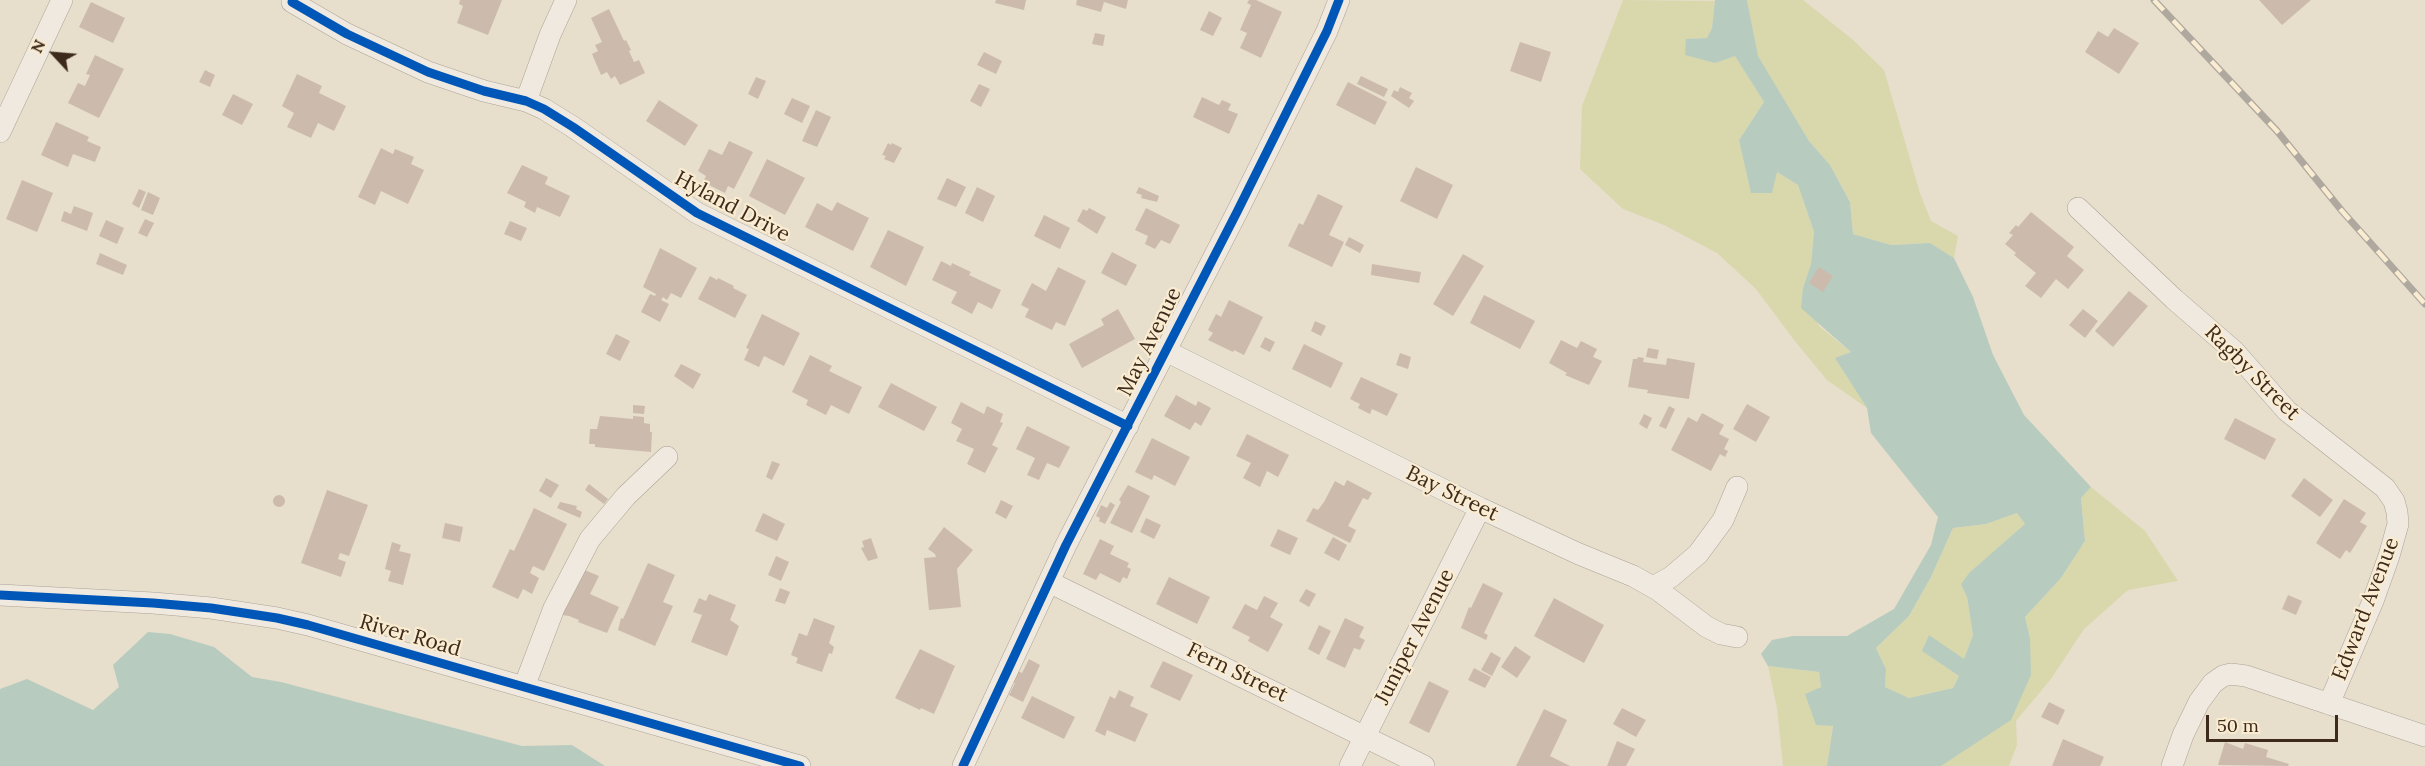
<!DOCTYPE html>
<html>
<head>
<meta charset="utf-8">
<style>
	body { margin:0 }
	#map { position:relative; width:2425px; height:766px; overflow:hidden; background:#e7decc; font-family:Lora,serif }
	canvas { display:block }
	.north { position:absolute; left:24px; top:24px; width:60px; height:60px; -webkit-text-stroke:4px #faecd1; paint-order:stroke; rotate:296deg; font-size:16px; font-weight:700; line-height:24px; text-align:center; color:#3d2a1c }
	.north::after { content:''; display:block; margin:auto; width:21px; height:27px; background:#3d2a1c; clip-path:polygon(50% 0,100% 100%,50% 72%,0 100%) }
	.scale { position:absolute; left:2206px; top:715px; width:132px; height:27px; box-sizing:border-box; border:3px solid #3d2a1c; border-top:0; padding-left:8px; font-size:18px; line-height:21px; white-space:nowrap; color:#3d2a1c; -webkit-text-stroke:4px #faecd1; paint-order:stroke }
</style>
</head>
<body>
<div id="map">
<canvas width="2425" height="766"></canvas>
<div class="north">N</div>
<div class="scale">50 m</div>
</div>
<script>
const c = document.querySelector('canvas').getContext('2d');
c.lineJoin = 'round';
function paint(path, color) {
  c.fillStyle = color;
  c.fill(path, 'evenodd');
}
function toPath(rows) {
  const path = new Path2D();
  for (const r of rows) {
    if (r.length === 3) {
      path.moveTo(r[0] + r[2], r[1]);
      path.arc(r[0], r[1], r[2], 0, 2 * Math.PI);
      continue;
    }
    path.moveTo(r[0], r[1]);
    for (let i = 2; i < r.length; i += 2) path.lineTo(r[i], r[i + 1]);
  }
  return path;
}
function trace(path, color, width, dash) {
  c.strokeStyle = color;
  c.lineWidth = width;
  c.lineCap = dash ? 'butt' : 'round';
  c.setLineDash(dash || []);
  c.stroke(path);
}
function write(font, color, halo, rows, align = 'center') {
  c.font = font + ' Lora,serif';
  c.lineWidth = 4.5;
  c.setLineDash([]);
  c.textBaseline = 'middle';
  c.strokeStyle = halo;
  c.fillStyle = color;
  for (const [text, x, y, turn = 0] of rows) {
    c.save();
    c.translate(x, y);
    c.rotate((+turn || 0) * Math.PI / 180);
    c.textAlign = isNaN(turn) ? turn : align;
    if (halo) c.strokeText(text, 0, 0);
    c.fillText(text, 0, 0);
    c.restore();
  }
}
paint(toPath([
	[1623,0,1715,1,1712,28,1707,38,1686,39,1735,55,1764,102,1739,140,1777,172,1798,185,1814,232,1811,264,1803,288,1819,326,1851,352,1836,358,1867,408,1827,380,1794,340,1756,289,1717,253,1664,225,1623,209,1580,169,1582,106],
	[1747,0,1803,0,1852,39,1884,70,1920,193,1931,221,1958,236,1954,258,1930,243,1891,245,1853,234,1850,202,1830,165,1809,141,1757,56],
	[2091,487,2145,531,2178,581,2128,590,2084,629,2051,679,2016,721,2017,745,2009,766,1941,766,1953,756,2030,638,2025,617,2061,578,2085,541,2081,498],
	[2017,513,2026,524,1970,572,1967,597,1973,635,1964,660,1923,651,1959,676,1953,688,1909,698,1885,687,1886,669,1876,648,1909,616,1931,577,1953,528,1986,524],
	[1768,666,1819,672,1821,687,1806,694,1833,726,1827,766,1783,766,1777,708]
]), '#d9d8ad');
paint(toPath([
	[1715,0,1747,0,1758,56,1809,141,1830,165,1850,202,1853,234,1891,245,1930,243,1954,258,1973,297,1993,355,2024,415,2091,487,2081,498,2085,541,2061,578,2025,617,2030,638,2031,675,2011,720,1941,766,1827,766,1833,726,1816,725,1805,694,1821,687,1819,672,1768,666,1761,654,1772,640,1793,636,1847,636,1894,609,1931,545,1938,517,1871,433,1867,408,1835,358,1851,352,1801,308,1803,288,1811,264,1814,232,1798,185,1777,172,1772,193,1751,193,1739,140,1764,102,1735,56,1715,63,1685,55,1686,39,1707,38,1712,28],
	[2017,513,2025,524,1970,572,1961,584,1967,597,1973,635,1964,659,1929,635,1922,651,1959,676,1953,688,1909,698,1885,687,1886,669,1876,648,1909,616,1931,577,1953,528,1986,524],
	[148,632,170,634,214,647,252,677,281,682,522,746,572,745,605,766,0,766,0,689,27,679,93,710,119,687,113,665]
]), '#b7ccbf');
paint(toPath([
	[460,0,502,0,488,35,457,23,463,6,459,4],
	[996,0,1026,0,1024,10,995,3],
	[1077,0,1128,0,1126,9,1104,2,1101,12,1076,5],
	[1249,0,1256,0,1282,12,1261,58,1240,48,1247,33,1240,30,1251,5,1247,3],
	[2259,0,2311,0,2282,25],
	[91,2,125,18,113,43,79,27],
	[609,9,624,41,626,40,631,50,629,51,634,62,639,60,645,73,620,85,615,76,611,79,607,72,601,75,592,54,598,51,595,45,602,42,591,18],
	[1209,11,1222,18,1213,36,1200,30],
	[2114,28,2139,43,2119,74,2085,52,2098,31,2108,37],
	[1095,33,1105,35,1103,46,1092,44],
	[1520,42,1551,52,1541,82,1510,71],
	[984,52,1002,61,996,74,977,65],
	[95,55,124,69,99,118,68,103,78,83,85,86,90,75,86,74],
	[205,70,215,75,210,87,199,82],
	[297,74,322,86,319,93,346,106,334,131,318,123,311,138,287,127,294,113,282,106],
	[1361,76,1388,89,1384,97,1357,84],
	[756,77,766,81,758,99,748,94],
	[1348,82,1387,102,1375,125,1336,105],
	[979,84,990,89,981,107,970,101],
	[1400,87,1412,93,1409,98,1414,101,1409,108,1391,96,1394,90,1398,92],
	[233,94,253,104,242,125,222,115],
	[1202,97,1219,105,1222,100,1231,104,1228,110,1238,114,1229,134,1193,117],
	[792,98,810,106,802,123,784,114],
	[659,100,698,125,685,146,646,121],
	[816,110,831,117,817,147,802,141],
	[56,122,89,137,87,141,101,147,95,162,73,154,68,167,41,155],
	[729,141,753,152,734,189,728,186,725,193,703,182,706,176,698,171,709,149,722,155],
	[888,143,891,145,892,143,902,148,894,163,884,159,886,156,882,155],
	[381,148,393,154,395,149,414,157,411,164,424,170,408,204,381,191,375,205,358,197],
	[767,159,805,178,785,215,749,196],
	[522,165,548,177,545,184,570,196,560,217,537,207,535,213,524,207,526,202,507,193],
	[1416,167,1453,185,1437,219,1400,201],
	[947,178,966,187,956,207,937,199],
	[22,180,53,193,37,232,6,219],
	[977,187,995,196,983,222,965,213],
	[1139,187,1159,196,1157,202,1141,198,1142,195,1136,193],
	[139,189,146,192,139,208,132,204],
	[148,192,160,198,153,215,141,210],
	[1318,194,1343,206,1329,235,1344,242,1332,267,1288,246,1299,223,1303,225],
	[837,202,869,218,853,251,805,227,817,203,832,211],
	[74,206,93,213,87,231,61,221,64,211,71,214],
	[1089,208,1106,217,1097,234,1077,221,1083,209,1087,211],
	[1146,208,1180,225,1170,244,1161,240,1155,249,1145,244,1148,236,1135,230],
	[2031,212,2074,247,2067,256,2084,270,2068,289,2056,279,2041,298,2025,286,2036,273,2014,255,2016,253,2005,244,2013,235,2009,233,2016,225,2018,227],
	[1044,215,1070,228,1060,249,1034,236],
	[145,219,154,223,147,237,138,233],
	[106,220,124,228,117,244,99,236],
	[510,221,527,228,521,241,504,234],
	[888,230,924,247,906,286,870,267],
	[1349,237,1364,245,1360,253,1345,245],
	[660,248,697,268,681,298,671,293,667,300,663,297,661,300,669,304,660,322,641,312,650,294,655,296,656,294,643,287],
	[1112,252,1137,265,1126,286,1101,273],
	[100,253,127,265,123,275,96,264],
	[1463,254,1484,266,1453,316,1433,304],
	[941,261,951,266,952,263,971,272,969,275,1001,290,992,309,978,302,972,314,951,303,957,292,932,280],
	[1372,264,1421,272,1419,283,1371,275],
	[1058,267,1086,281,1065,326,1056,322,1052,330,1025,317,1029,309,1021,305,1032,283,1046,291],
	[1819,267,1833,276,1823,292,1809,283],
	[710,276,717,280,718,278,734,286,733,288,747,295,735,318,698,299],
	[2129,291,2148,306,2113,347,2095,331],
	[1484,295,1535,321,1520,349,1470,323],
	[1229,300,1263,317,1244,355,1234,350,1233,352,1208,340,1213,333,1208,330,1216,314,1221,317],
	[1118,309,1135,339,1082,368,1069,344,1104,325,1101,319],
	[2083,309,2098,321,2085,338,2069,325],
	[762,314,800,333,784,366,764,356,759,367,744,360,749,349,746,348],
	[1315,321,1326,326,1321,336,1311,331],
	[616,334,630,341,620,361,606,354],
	[1265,337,1275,342,1270,352,1260,347],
	[1561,340,1577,348,1581,341,1597,349,1593,357,1602,361,1589,385,1565,375,1567,373,1549,363],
	[1304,344,1343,363,1331,388,1292,369],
	[1648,348,1659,350,1657,359,1646,357],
	[1400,353,1411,357,1408,369,1396,365],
	[810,355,832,366,829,371,862,387,849,414,831,405,826,415,806,405,808,400,792,392],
	[1638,357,1644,358,1643,362,1666,365,1667,358,1695,363,1689,399,1647,393,1648,390,1628,387,1633,359,1637,359],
	[681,364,701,374,693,389,674,376],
	[1361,377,1398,394,1387,416,1372,409,1370,414,1358,408,1360,404,1350,399],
	[891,383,937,407,924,431,878,407],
	[1176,395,1196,406,1198,401,1211,408,1201,426,1195,422,1190,430,1164,416],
	[961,402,984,414,987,406,1003,414,1000,422,1003,423,992,445,998,448,985,473,967,464,974,449,956,441,962,429,951,423],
	[1747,404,1770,417,1756,442,1733,429],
	[633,405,645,406,644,414,633,413],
	[1669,406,1675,409,1666,429,1659,426],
	[1702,413,1724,425,1719,434,1729,439,1724,449,1728,451,1725,457,1720,454,1711,471,1671,450,1688,417,1697,422],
	[1644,414,1652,418,1647,429,1639,424],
	[600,416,633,419,633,416,644,417,644,423,650,424,650,432,652,432,651,452,595,447,595,444,589,444,590,429,597,429],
	[2235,418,2276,439,2265,460,2224,439],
	[1027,426,1070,447,1059,468,1047,463,1039,480,1027,475,1035,458,1016,449],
	[1247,434,1289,455,1278,477,1267,471,1260,487,1243,478,1251,463,1236,456],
	[1152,438,1190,457,1175,486,1154,475,1152,480,1135,472],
	[772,461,780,464,772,480,766,477],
	[546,478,559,485,551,498,539,491],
	[2304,478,2333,500,2320,517,2291,496],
	[1347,480,1372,493,1368,500,1363,498,1348,526,1356,530,1350,543,1306,521,1313,508,1318,510,1324,502,1335,481,1344,486],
	[589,484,608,499,604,504,585,490],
	[1128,485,1150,496,1132,533,1110,523,1121,502,1119,500],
	[327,490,368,505,349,556,340,553,338,559,346,562,341,577,301,563],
	[279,501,6],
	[2344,499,2366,513,2360,522,2367,526,2350,553,2346,550,2340,559,2316,543],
	[1001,500,1013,506,1006,519,995,513],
	[560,502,577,506,576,509,582,512,580,518,557,508],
	[1110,502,1115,505,1105,524,1099,521,1100,518,1096,516,1101,505,1107,508],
	[534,508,567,524,544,571,533,566,530,573,539,578,532,594,523,589,518,599,492,587,510,549,514,551],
	[763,513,785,524,777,541,755,531],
	[1146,518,1161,525,1154,539,1140,532],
	[445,523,463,527,460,542,442,538],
	[944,527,973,550,957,569,961,607,929,610,924,558,936,557,935,554,928,549],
	[1278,529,1298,538,1290,555,1270,546],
	[1333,537,1347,545,1339,561,1324,553],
	[871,538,878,558,868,561,861,548,864,547,862,541],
	[1100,539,1114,546,1110,554,1129,563,1127,567,1131,569,1127,579,1123,577,1120,583,1100,573,1096,580,1083,574],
	[392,542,401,545,399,551,411,554,403,585,388,581,391,571,385,569],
	[776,556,789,562,781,581,768,575],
	[648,563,675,575,663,602,673,606,655,646,618,630,621,618,623,619],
	[580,568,599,576,590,594,619,607,607,633,578,622,579,620,569,616,562,615],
	[1169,577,1210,597,1197,624,1156,604],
	[1483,583,1503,593,1484,633,1488,635,1486,640,1461,628,1469,607,1471,608],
	[780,588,790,592,785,604,775,601],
	[1306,589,1316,594,1309,607,1299,601],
	[709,594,736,605,730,620,739,626,727,656,691,642,702,615,693,612,699,598,706,601],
	[2288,595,2302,601,2296,615,2282,609],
	[1264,596,1278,603,1270,617,1283,624,1268,652,1248,641,1250,637,1232,628,1245,604,1257,610],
	[1554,598,1604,625,1584,663,1534,636],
	[814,618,835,626,829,643,834,647,832,654,829,653,822,672,796,663,798,658,791,655,799,633,807,636],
	[1345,618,1364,627,1359,637,1365,640,1360,650,1354,648,1345,668,1326,659],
	[1319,625,1331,631,1319,655,1308,649],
	[1515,646,1531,657,1517,678,1501,667],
	[920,649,955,666,934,714,921,708,920,710,895,698],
	[1491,652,1501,658,1492,676,1481,670],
	[1029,659,1040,665,1023,702,1009,695,1015,683,1008,680,1013,669,1022,673],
	[1163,661,1193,675,1180,701,1150,687],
	[1474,668,1491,677,1485,688,1468,680],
	[1429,681,1449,691,1429,733,1409,723],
	[1119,690,1134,697,1130,706,1148,714,1135,742,1107,730,1105,736,1095,731,1110,696,1115,699],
	[1032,696,1075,717,1064,739,1021,718],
	[2049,702,2065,710,2058,725,2041,717],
	[1622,708,1646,720,1636,737,1613,724],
	[1544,709,1567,720,1550,756,1570,766,1516,766],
	[2063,739,2104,757,2100,766,2052,766],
	[1617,741,1635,749,1626,766,1607,766],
	[2225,742,2243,749,2245,743,2268,750,2266,757,2289,764,2288,766,2218,765]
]), '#ccbbac');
const minor = toPath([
	[292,2,347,34,428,72,484,91,526,101,544,109,573,127,697,213,1128,426],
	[526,101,550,35,566,0],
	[0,132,62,0],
	[2078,208,2174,299,2234,351,2287,411,2385,488,2394,501,2397,512,2398,524,2389,556,2373,601,2329,704],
	[1166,351,1480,508,1579,554,1633,576,1658,590,1707,627,1721,634,1737,637],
	[1049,582,1424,766],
	[1653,587,1671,577,1698,554,1723,520,1737,487],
	[0,595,153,603,211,608,277,618,308,625,800,766],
	[524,687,554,608,590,539,626,496,667,457],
	[963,766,1066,545,1237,212,1327,31,1339,0],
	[1350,766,1480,508],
	[2172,766,2183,735,2199,702,2213,683,2223,676,2231,674,2246,676,2425,736]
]);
trace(minor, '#aca395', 22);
trace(minor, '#efe9df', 21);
const rail = toPath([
	[2154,0,2277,131,2342,211,2425,304]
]);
trace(rail, '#aea89f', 7);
trace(rail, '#faecd1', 4.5, [14]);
trace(toPath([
	[292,2,347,34,428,72,484,91,526,101,544,109,573,127,697,213,1128,426],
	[0,595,153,603,211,608,277,618,308,625,800,766],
	[963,766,1066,545,1237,212,1327,31,1339,0]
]), '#0057b8', 9);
write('21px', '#3d2a1c', '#faecd1', [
	["Hyland Drive",732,207,28],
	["May Avenue",1150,342,-64],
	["Ragby Street",2252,373,45],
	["Bay Street",1452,494,26],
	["Edward Avenue",2366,609,-69],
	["River Road",410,636,16],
	["Juniper Avenue",1415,637,-63],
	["Fern Street",1237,673,26]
]);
</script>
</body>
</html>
